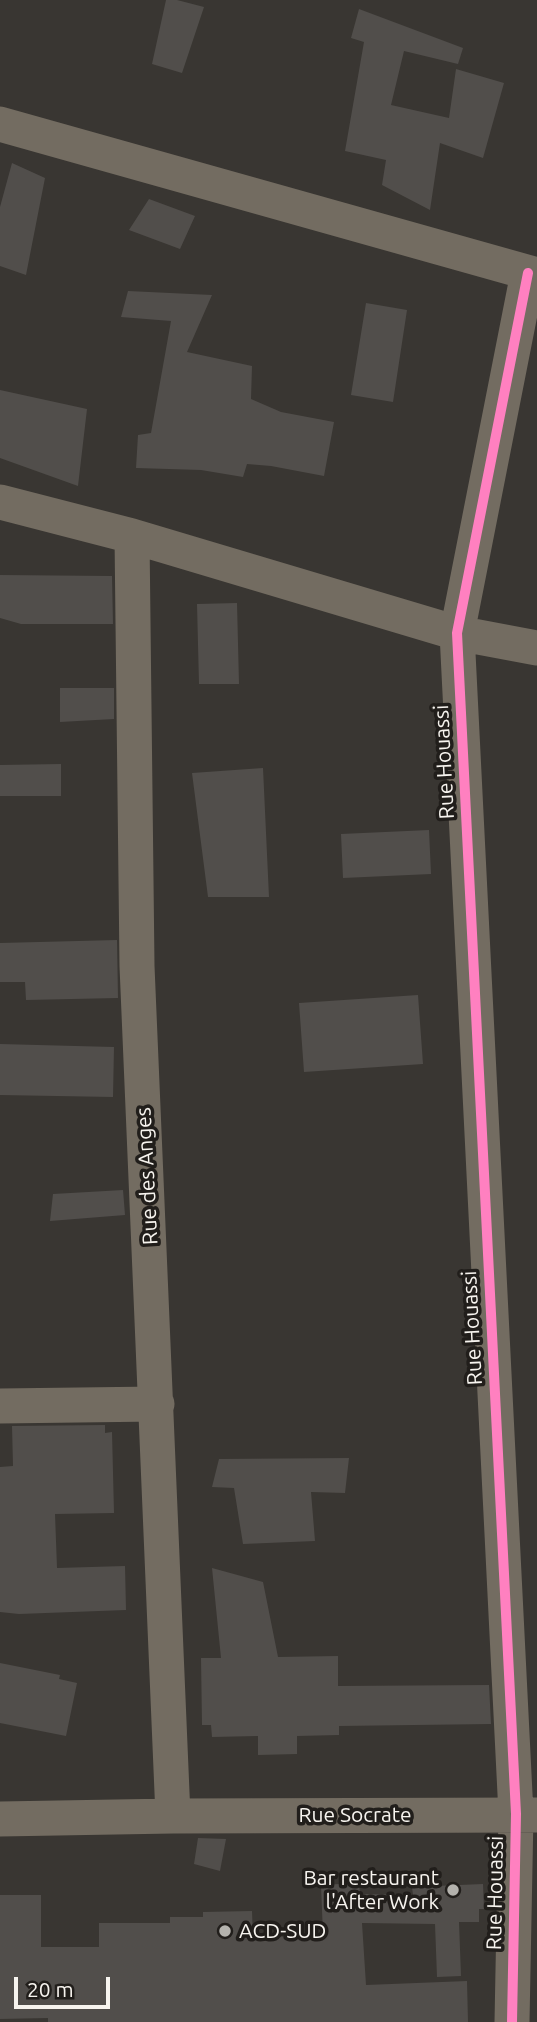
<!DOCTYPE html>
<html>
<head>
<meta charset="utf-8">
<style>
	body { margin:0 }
	#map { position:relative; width:537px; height:2022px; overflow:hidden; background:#393632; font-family:Ubuntu,sans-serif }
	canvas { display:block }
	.scale { position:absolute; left:14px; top:1977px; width:96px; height:32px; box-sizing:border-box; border:4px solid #f7f4ef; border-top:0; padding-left:9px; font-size:21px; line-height:24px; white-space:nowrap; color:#f7f4ef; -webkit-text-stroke:5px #211e1b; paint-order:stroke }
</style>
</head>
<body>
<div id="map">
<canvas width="537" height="2022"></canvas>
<div class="scale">20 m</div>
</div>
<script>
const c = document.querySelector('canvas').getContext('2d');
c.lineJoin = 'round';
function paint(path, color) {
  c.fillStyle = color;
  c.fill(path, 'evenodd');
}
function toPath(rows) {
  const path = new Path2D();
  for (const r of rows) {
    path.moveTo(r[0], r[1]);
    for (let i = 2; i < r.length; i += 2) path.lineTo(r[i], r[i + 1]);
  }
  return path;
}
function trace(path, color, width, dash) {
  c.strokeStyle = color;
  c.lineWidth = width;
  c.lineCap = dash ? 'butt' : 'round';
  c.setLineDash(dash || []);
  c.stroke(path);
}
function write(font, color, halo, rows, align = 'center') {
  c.font = font + ' Ubuntu,sans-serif';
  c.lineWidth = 7;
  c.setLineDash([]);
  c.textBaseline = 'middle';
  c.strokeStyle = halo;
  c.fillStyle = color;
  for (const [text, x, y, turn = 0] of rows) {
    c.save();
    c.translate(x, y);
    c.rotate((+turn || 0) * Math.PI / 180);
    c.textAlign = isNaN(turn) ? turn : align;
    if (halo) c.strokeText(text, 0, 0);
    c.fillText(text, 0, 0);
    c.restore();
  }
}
paint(toPath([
	[166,0,177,0,204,7,182,73,152,64],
	[359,9,463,48,458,64,404,51,391,105,449,118,456,69,504,83,483,158,440,143,430,210,382,185,386,160,345,151,364,42,351,38],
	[12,163,45,178,26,275,0,266,0,207],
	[149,199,195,216,180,249,129,230],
	[128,291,212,295,187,352,252,366,251,399,281,412,334,422,324,476,271,466,247,464,243,477,201,470,136,468,138,435,151,433,171,321,121,317],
	[366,303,407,310,393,402,351,395],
	[0,390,87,409,78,486,0,458],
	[0,575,112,576,113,624,21,624,0,618],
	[237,603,239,684,199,684,197,604],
	[60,688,114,688,114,719,60,722],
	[61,764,61,796,0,796,0,765],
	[263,768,269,897,208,897,192,773],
	[429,830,431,874,343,878,341,834],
	[117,940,118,998,26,1000,25,982,0,982,0,943],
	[418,995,423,1064,304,1072,299,1003],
	[0,1044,114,1047,113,1097,0,1095],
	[123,1190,125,1215,50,1221,53,1194],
	[105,1425,105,1433,112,1432,114,1513,55,1514,57,1568,125,1566,126,1610,19,1614,0,1612,0,1467,13,1466,12,1426],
	[349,1458,345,1493,311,1492,315,1541,243,1544,234,1488,212,1487,219,1459],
	[212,1568,263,1582,278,1657,338,1656,338,1686,489,1685,491,1724,339,1726,339,1735,297,1736,297,1754,258,1755,258,1736,212,1737,211,1725,202,1725,201,1658,221,1658],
	[0,1663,60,1675,59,1679,77,1683,66,1736,0,1723],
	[198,1838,226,1839,220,1871,194,1864],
	[359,1883,360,1894,413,1895,412,1887,483,1884,484,1909,479,1909,479,1922,459,1922,461,1976,437,1977,435,1924,362,1923,366,1985,467,1981,468,2022,48,2022,48,2018,0,2019,0,1895,41,1895,41,1947,99,1947,99,1923,170,1923,170,1917,203,1917,203,1912,252,1911,253,1938,323,1935,321,1885]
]), '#514e4b');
trace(toPath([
	[0,124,537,275],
	[0,502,132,536,457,633,537,648],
	[132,536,137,966,173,1816],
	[0,1406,157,1404],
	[0,1819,173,1816,537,1815],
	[512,2022,516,1814,457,633,528,273]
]), '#736c61', 35);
trace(toPath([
	[512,2022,516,1814,457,633,528,273]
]), '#ff80c0', 10);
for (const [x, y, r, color] of [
	[453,1890,7,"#b4b2ad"],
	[225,1931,7,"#b4b2ad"]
]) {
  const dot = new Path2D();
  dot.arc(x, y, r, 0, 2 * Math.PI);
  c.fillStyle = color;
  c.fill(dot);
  trace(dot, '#211e1b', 2.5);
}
write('21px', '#f7f4ef', '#211e1b', [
	["Rue Houassi",444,762,-93],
	["Rue des Anges",147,1176,-93],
	["Rue Houassi",472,1328,-93],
	["Rue Socrate",355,1815],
	["Rue Houassi",495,1893,-89]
]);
write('21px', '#f7f4ef', '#211e1b', [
	["Bar restaurant",439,1878],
	["l'After Work",439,1902],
	["ACD-SUD",239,1931,"left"]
], 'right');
</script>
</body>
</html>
